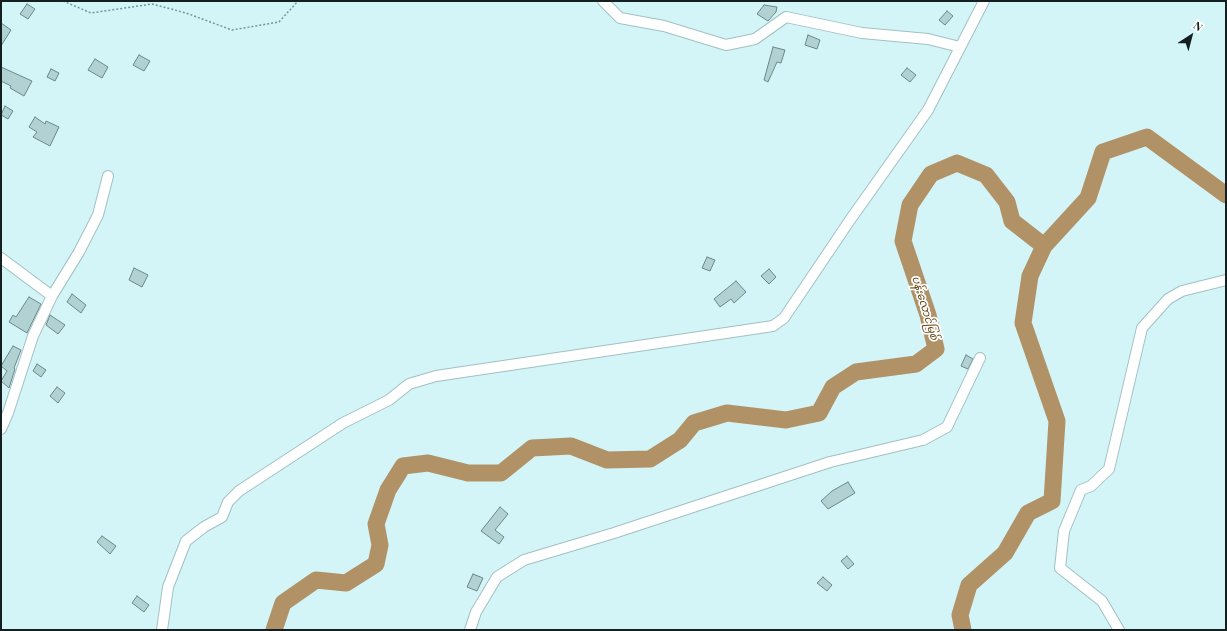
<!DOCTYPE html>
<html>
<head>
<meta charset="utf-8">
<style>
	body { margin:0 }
	#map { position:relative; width:1227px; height:631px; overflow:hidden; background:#d4f5f7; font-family:"Playfair Display",serif }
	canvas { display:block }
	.frame { position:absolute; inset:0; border:2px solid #131f20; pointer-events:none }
	.north { position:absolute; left:1171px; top:16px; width:40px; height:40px; -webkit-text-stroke:3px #fff; paint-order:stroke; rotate:36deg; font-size:11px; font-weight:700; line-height:16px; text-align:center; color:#131f20 }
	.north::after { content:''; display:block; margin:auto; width:14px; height:18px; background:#131f20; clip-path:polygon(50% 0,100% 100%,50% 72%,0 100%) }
</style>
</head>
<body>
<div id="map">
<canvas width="1227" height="631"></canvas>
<div class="frame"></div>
<div class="north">N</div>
</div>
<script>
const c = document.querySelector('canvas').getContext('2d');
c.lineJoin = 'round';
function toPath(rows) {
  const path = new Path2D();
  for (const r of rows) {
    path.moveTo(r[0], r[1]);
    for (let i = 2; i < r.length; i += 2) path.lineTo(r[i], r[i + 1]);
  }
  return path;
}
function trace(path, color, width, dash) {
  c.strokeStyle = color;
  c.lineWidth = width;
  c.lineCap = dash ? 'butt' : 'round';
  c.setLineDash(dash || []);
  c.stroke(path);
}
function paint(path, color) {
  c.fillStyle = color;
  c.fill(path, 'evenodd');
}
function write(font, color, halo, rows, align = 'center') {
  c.font = font + ' "Playfair Display","Noto Sans Myanmar",serif';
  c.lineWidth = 3.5;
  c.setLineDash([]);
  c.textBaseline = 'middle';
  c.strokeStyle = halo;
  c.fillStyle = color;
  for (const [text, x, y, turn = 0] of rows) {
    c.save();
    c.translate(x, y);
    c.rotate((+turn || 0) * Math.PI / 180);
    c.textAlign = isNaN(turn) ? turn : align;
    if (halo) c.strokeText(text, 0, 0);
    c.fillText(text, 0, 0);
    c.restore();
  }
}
trace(toPath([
	[274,630,283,603,316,580,346,583,376,564,380,545,376,524,388,490,403,466,428,463,468,473,501,473,532,448,571,446,607,460,650,459,680,440,694,423,727,413,786,420,819,413,833,387,856,372,916,364,936,349,928,315,903,241,910,205,931,174,957,163,986,175,1007,202,1012,221,1044,246],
	[963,630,960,615,969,585,1005,553,1028,513,1052,501,1057,421,1023,323,1030,276,1044,246,1088,198,1103,152,1147,137,1226,195]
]), '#b19267', 17);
const building = toPath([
	[27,4,35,9,28,19,20,14,27,4],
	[764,5,777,7,776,12,768,21,757,14,764,5],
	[947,11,953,16,945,25,939,20,947,11],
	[1,23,11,30,1,46,1,23],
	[808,35,820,40,817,49,805,45,808,35],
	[773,47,785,50,781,63,777,62,768,82,764,80,773,47],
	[139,55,150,61,144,71,133,65,139,55],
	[95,59,108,67,102,78,88,70,95,59],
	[1,67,32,81,24,96,10,88,11,86,1,81,1,67],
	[907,68,916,75,910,82,901,75,907,68],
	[51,69,59,73,55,81,47,77,51,69],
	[5,106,13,111,8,119,1,115,5,106],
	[35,117,45,124,46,121,59,127,50,146,33,137,37,132,29,127,35,117],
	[707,257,715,260,710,271,702,268,707,257],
	[134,268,148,275,142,287,129,280,134,268],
	[769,269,776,277,769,284,761,276,769,269],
	[736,281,746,292,734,303,731,299,720,307,714,299,736,281],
	[72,294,86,305,81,313,67,302,72,294],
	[29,297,41,304,27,333,9,322,13,315,16,317,29,297],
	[50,315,65,325,58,334,46,325,50,315],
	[13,346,21,350,14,368,15,369,9,388,1,381,7,371,1,366,13,346],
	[966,355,973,359,968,369,961,366,966,355],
	[37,364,46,370,41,377,33,371,37,364],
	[57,387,65,393,58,403,50,396,57,387],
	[848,482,855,493,828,509,821,501,832,491,848,482],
	[500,507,508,514,495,530,504,537,499,544,481,531,500,507],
	[102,536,116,546,110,554,97,542,102,536],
	[847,556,854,564,848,569,841,561,847,556],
	[473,574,483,578,477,591,467,587,473,574],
	[823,577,832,585,827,591,817,583,823,577],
	[137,596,149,605,144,612,132,603,137,596]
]);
paint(building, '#b2d1d3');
trace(building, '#6a888a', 1);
const street = toPath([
	[603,1,620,18,664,26,726,45,755,39,786,17,862,33,928,39,960,47],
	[1,258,52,296],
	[1,429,8,413,33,336,52,296,79,252,98,215,108,176],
	[162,630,168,587,186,541,204,527,222,517,228,502,239,491,343,423,389,400,409,384,436,376,773,326,784,318,850,220,928,110,984,1],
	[470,630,476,612,497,577,524,560,614,533,830,462,923,440,947,427,980,358],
	[1119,630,1102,601,1060,568,1064,531,1081,490,1091,486,1109,469,1142,328,1168,299,1182,291,1226,280]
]);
trace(street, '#a1c0c2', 12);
trace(toPath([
	[63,1,91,13,152,4,186,13,232,30,279,22,298,1]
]), '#7b9394', 1.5, [2, 2]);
trace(street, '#fff', 10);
write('italic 11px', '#65450f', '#fff', [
	["ပန်းလောင်မြစ်",925,308,73]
]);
</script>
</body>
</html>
